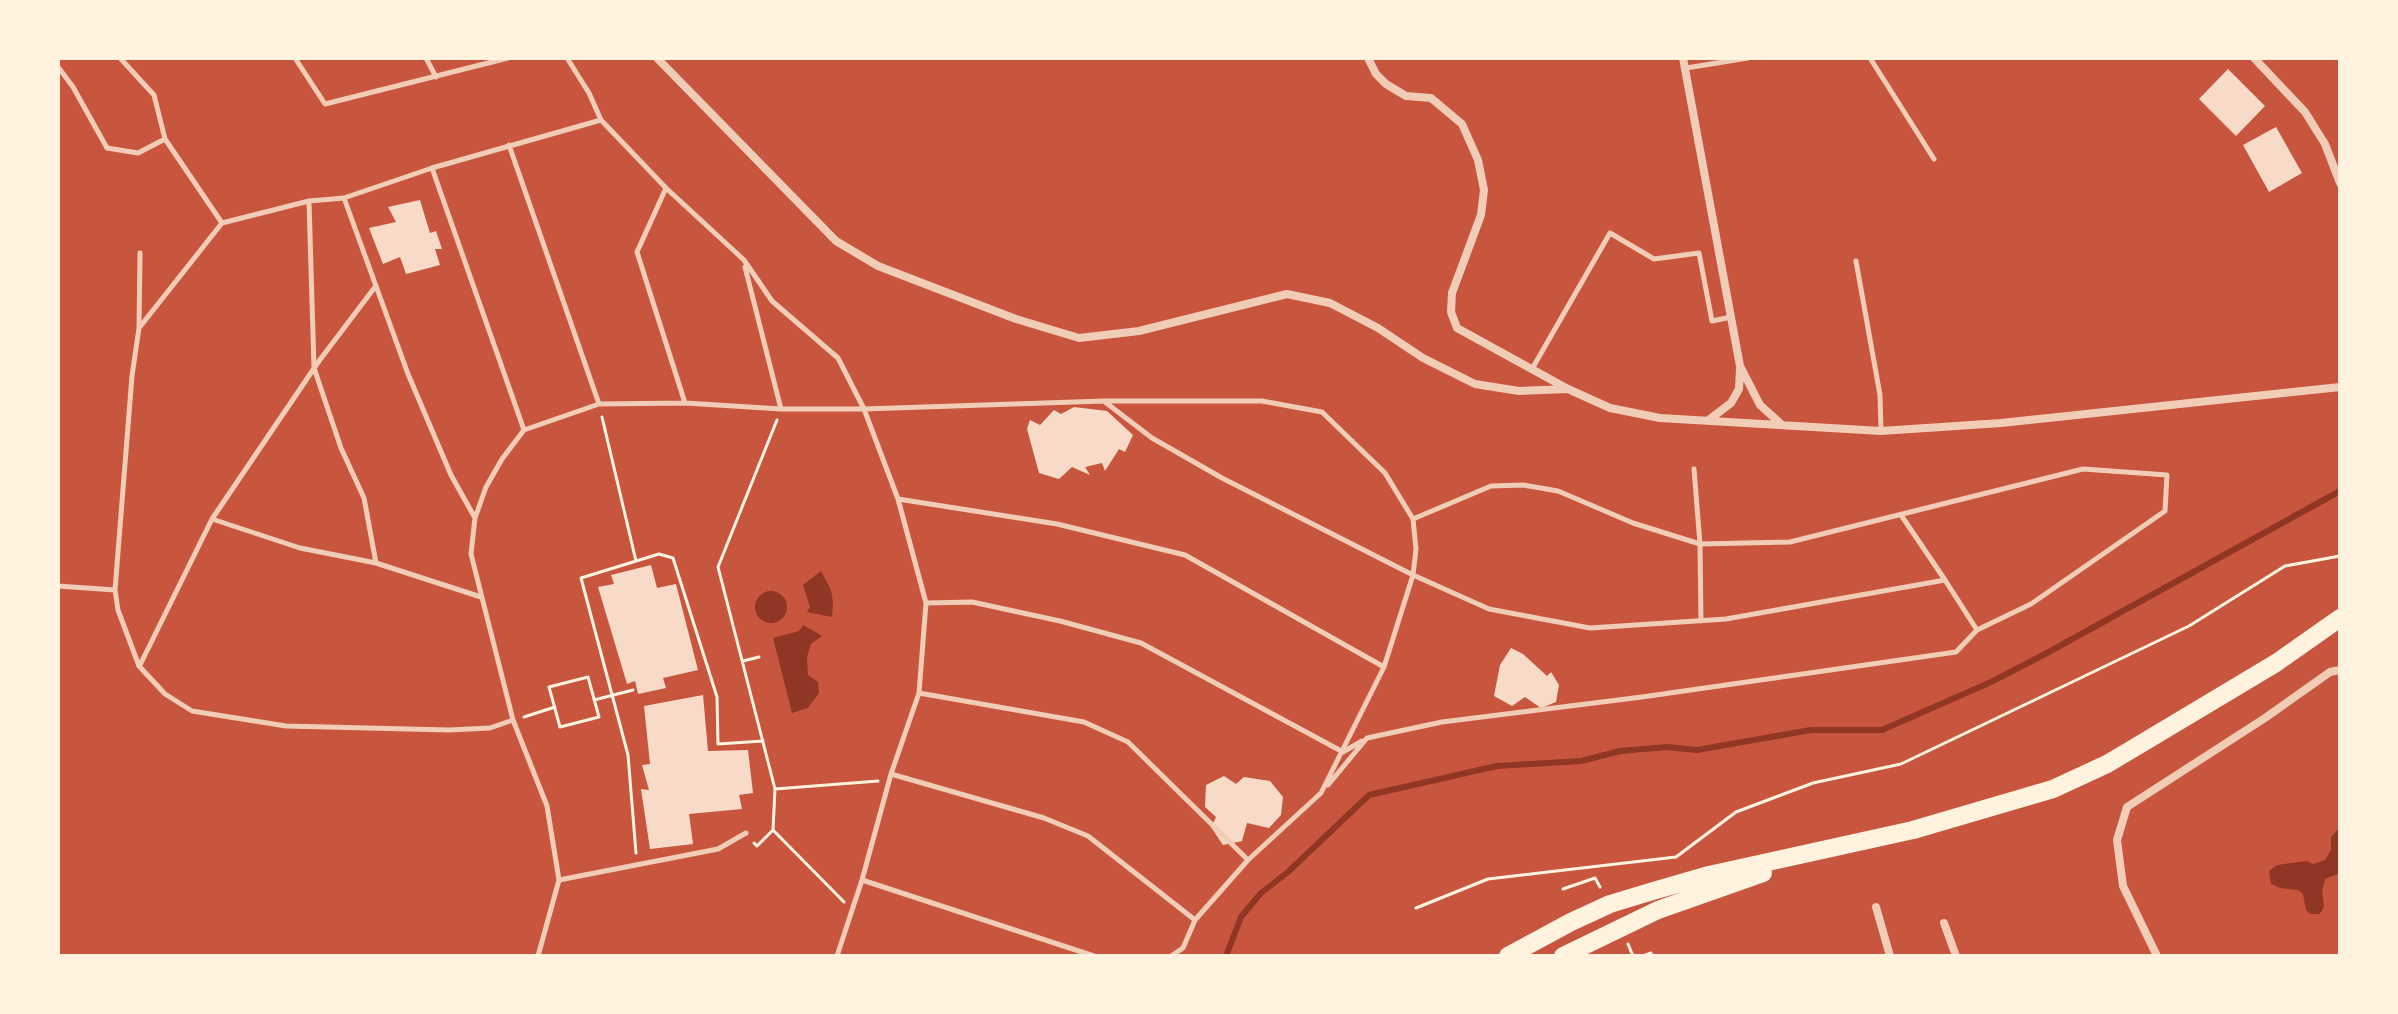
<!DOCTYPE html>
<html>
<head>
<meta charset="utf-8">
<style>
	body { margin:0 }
	#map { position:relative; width:2398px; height:1014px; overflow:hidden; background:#c8553d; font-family:"Space Grotesk",sans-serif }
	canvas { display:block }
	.frame { position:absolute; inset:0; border:60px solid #fff3e0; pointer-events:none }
</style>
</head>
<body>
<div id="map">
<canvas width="2398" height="1014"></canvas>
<div class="frame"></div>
</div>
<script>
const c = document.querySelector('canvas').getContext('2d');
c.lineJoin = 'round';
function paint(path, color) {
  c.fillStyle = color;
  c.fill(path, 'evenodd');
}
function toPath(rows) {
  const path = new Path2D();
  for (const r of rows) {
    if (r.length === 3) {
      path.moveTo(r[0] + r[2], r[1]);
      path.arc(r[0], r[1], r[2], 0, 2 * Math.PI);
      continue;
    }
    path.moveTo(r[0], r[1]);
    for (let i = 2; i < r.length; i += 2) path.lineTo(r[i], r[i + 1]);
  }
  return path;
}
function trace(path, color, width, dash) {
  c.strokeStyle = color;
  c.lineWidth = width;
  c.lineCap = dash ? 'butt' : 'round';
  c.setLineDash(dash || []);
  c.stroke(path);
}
paint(toPath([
	[821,571,831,590,833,602,832,617,807,612,810,607,803,585],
	[771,607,16],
	[803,625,822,636,811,644,807,657,808,675,818,682,819,693,808,708,792,713,773,638,799,631],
	[2340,827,2340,873,2325,879,2322,891,2324,906,2322,911,2319,914,2310,914,2306,910,2303,894,2298,890,2280,888,2271,884,2269,871,2277,865,2306,861,2313,864,2325,860,2331,850,2331,837]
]), '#8f3625');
trace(toPath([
	[1226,956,1241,917,1261,893,1288,872,1369,795,1497,766,1581,761,1620,751,1667,747,1697,750,1811,730,1882,730,1991,682,2047,653,2340,491]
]), '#8f3625', 6);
paint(toPath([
	[2228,69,2265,106,2236,136,2199,99],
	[2276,127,2302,173,2269,192,2243,145],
	[420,200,430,233,436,231,442,249,435,249,440,265,406,274,400,257,383,264,369,228,396,222,388,207],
	[1074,407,1107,411,1133,435,1125,452,1119,449,1105,471,1102,463,1085,467,1090,475,1072,467,1059,479,1039,473,1027,429,1030,420,1040,425,1054,410,1061,414],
	[651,565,657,588,676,584,698,670,663,678,666,688,638,694,635,681,627,684,598,587,614,584,611,575],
	[1511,648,1523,654,1547,676,1551,672,1559,685,1556,702,1541,708,1525,697,1512,706,1494,696,1500,665],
	[703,695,708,751,748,750,753,793,739,795,742,809,689,814,693,844,650,849,641,789,649,790,642,765,650,764,644,706],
	[1224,776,1236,784,1244,777,1270,781,1283,797,1281,815,1269,828,1247,823,1242,841,1223,845,1211,827,1216,817,1205,807,1206,785]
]), '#f7dbc8');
trace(toPath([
	[602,417,636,561],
	[743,661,759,657],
	[588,677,599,717,560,727,549,687,588,677],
	[594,700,633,690],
	[524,717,555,707],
	[775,789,878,781],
	[773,830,775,789,718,567,777,420],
	[754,843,757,846,773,830,844,902],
	[636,853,628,755,581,578,659,554,673,558,717,697,718,744,763,741],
	[1563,889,1595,878,1600,887],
	[1416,908,1488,879,1676,857,1736,812,1813,783,1901,764,2189,626,2285,566,2340,556],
	[1628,944,1633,956],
	[1643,956,1651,953]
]), '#fff3e0', 3);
trace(toPath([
	[120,58,154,95,165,139,222,223],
	[295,58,325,104,508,58],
	[426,58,436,77],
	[567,58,589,93,601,120],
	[1870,58,1934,159],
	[58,67,73,87,107,148,138,153,165,139],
	[1686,68,1748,58],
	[509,145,599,404],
	[666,188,637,252,685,403],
	[344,198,408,374,451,475,475,518,471,554,513,720,490,728,449,730,286,726,192,711,165,694,139,666,118,610,115,590,132,376,139,328,222,223,309,201,344,198,432,168],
	[309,201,314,368,341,448,364,498,376,563],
	[1856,261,1880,395,1881,431],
	[745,267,781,409],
	[139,327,140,253],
	[1532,369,1610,233,1654,259,1699,253,1712,321,1731,317],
	[1105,402,1152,438,1222,478,1413,575,1489,609,1590,628,1726,619,1945,580,1977,630],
	[1694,469,1700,544,1701,621],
	[898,499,1057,524,1185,555,1384,667],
	[1901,515,1945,580],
	[475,518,486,487,502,459,524,430],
	[212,519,300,548,376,563,481,597],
	[58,586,115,590],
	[926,603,972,602,1060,621,1141,643,1343,752,1362,741],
	[140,665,212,519,319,361,375,287],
	[919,693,1084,722,1128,742,1248,860],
	[513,720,547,806,559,880,538,956],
	[891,774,1044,818,1088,836,1195,920],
	[1328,785,1367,738,1442,722,1642,697,1956,652,1977,630,2031,604,2165,511,2167,475,2083,469,1790,542,1700,544,1633,523,1558,491,1523,485,1491,486,1413,519],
	[559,880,718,849,746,833],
	[862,880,1094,956],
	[837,956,862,880,891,774,919,693,926,603,898,499,864,409,838,358,772,301,744,260,666,188,601,120,432,168,524,430,599,404,685,403,781,409,864,409,1104,401,1262,401,1322,412,1385,473,1413,519,1416,549,1413,575,1384,667,1321,793],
	[1171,956,1183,948,1195,920,1248,860,1321,793]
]), '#f1ccb7', 5);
trace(toPath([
	[657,58,836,241,878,266,1016,319,1079,338,1139,331,1287,294,1330,303,1378,328,1423,358,1475,384,1519,391,1568,389],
	[1368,58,1376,74,1386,84,1406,96,1431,98,1462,124,1478,160,1484,190,1481,215,1452,293,1451,312,1457,328,1568,389,1610,408,1660,418,1881,431,2001,423,2340,387],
	[1683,58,1740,366,1760,405,1780,423],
	[2254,58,2305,112,2325,144,2340,183],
	[1710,419,1731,403,1739,389,1740,369],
	[1876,907,1890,956],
	[1944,923,1956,956],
	[2157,956,2123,886,2117,840,2127,807,2265,718,2330,672,2340,670]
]), '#f1ccb7', 8);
trace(toPath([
	[1508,956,1571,922,1610,904,1653,891,1709,875,1913,830,2053,789,2107,764,2139,745,2276,663,2340,618],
	[1563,956,1658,910,1763,873]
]), '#fff3e0', 18);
</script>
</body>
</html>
